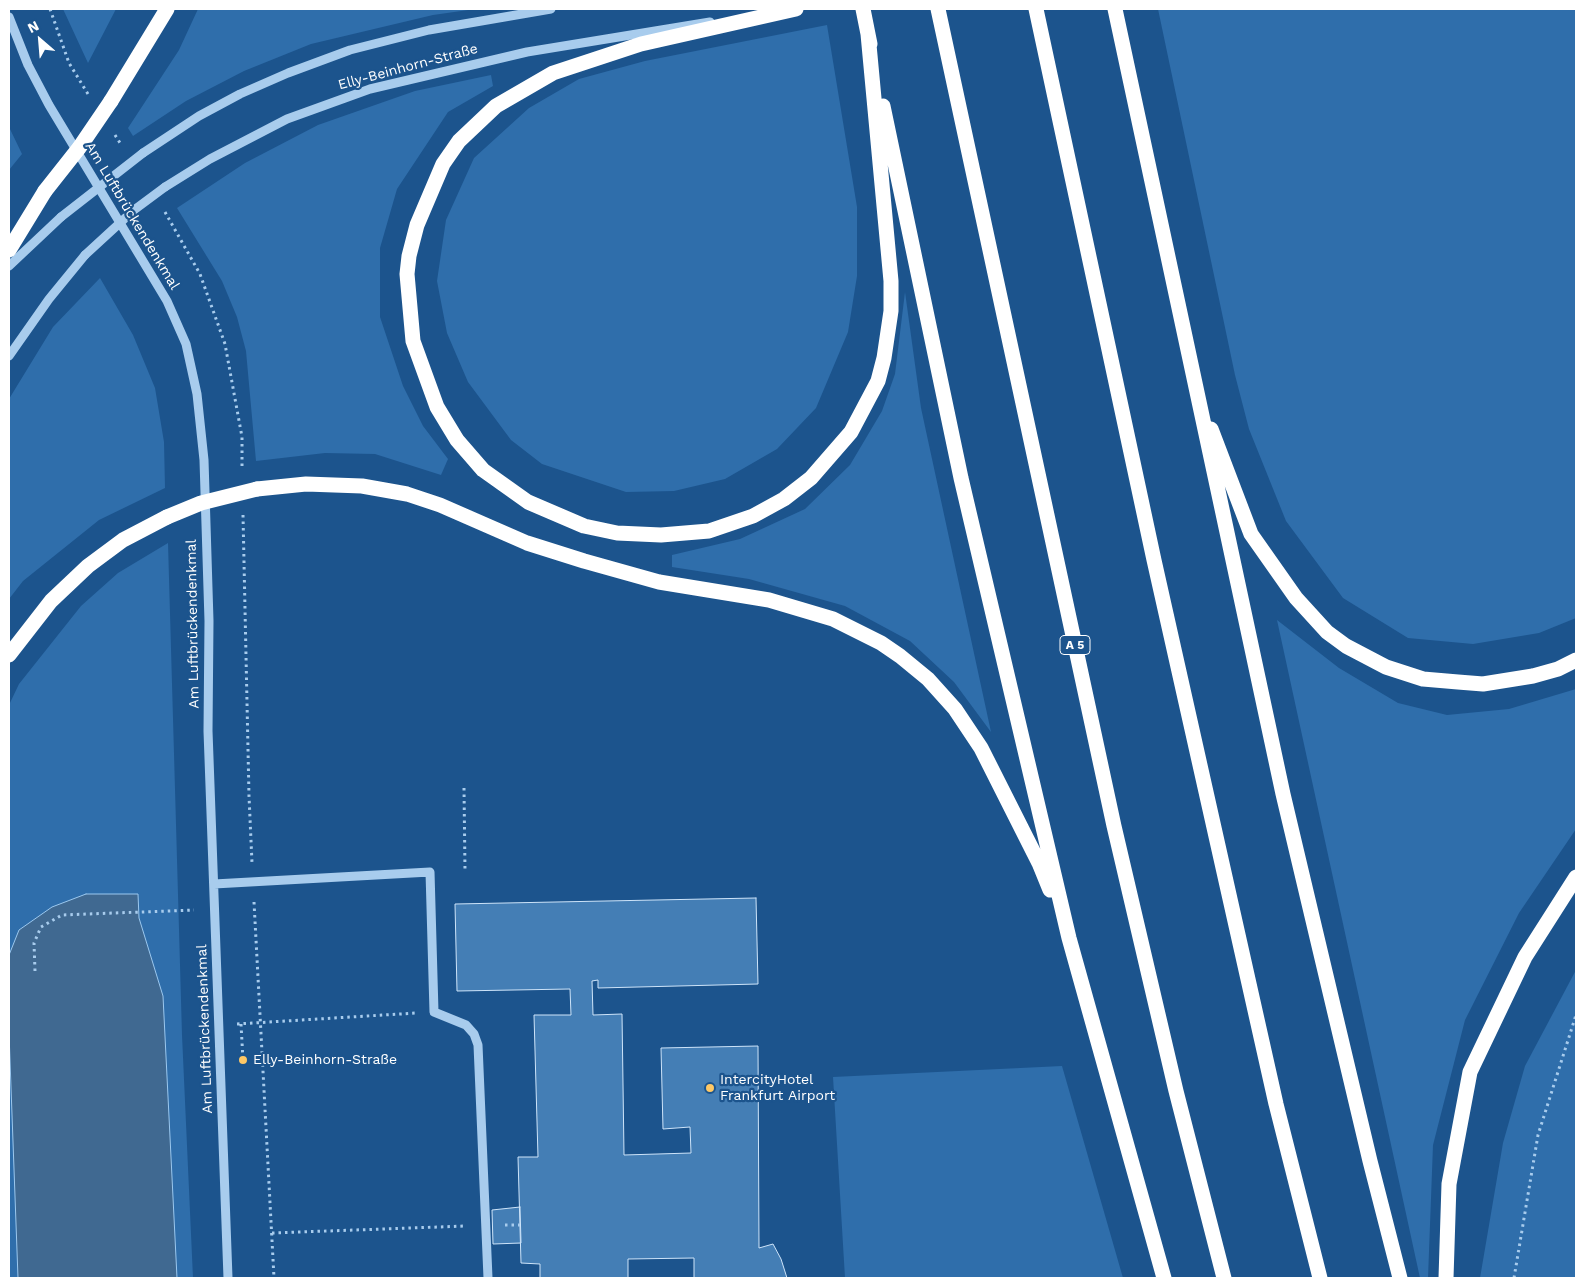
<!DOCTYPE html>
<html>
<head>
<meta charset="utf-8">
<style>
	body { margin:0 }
	#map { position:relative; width:1585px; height:1287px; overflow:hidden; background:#1c548d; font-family:"Work Sans",sans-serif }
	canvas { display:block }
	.frame { position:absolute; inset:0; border:10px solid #fff; pointer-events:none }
	.north { position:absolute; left:15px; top:15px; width:50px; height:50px; -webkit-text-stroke:4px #1c548d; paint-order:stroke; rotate:333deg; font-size:14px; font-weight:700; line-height:20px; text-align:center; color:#fff }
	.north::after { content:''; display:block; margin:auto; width:18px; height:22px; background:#fff; clip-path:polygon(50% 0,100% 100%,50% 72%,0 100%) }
</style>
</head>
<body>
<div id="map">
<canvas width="1585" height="1287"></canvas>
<div class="frame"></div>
<div class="north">N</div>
</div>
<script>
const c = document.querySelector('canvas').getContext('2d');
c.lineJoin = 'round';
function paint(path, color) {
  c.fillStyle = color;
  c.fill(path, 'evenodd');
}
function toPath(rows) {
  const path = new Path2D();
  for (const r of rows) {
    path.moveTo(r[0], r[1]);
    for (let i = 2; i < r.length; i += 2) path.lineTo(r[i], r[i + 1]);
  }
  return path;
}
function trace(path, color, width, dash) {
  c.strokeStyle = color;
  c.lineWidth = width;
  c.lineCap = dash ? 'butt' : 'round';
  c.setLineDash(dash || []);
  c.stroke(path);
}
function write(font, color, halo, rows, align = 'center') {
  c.font = font + ' "Work Sans",sans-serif';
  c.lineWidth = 4.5;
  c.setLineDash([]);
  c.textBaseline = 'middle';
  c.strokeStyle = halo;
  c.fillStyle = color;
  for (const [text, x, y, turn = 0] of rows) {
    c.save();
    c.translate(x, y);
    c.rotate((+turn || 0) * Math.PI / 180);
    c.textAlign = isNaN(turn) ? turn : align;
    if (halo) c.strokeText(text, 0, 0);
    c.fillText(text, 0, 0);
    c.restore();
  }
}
paint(toPath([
	[63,9,116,9,88,63],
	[198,9,475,9,433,15,311,44,244,71,186,101,133,136,128,128,179,50],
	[1158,9,1576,9,1576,618,1539,633,1473,644,1408,638,1343,598,1286,521,1249,429,1235,375],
	[827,25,857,207,857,276,848,332,816,408,777,449,725,479,674,491,626,492,542,464,511,440,468,382,447,333,437,281,446,220,474,158,529,108,579,79,645,61],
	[491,75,493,86,448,112,397,189,380,248,380,317,403,386,423,426,448,459,441,475,375,454,325,453,256,461,246,351,237,317,222,281,177,208,245,163,318,125,415,91],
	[9,127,22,154,9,170],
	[100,278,133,335,155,388,164,442,165,488,99,520,23,581,9,599,9,399,53,327],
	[905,292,921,408,991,732,954,682,910,641,845,606,749,579,672,567,672,555,740,539,805,509,850,465,882,411,895,374],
	[168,543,182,1035,193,1278,9,1278,9,705,19,684,81,606,118,573],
	[1277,620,1339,668,1398,703,1447,715,1509,709,1576,689,1576,829,1519,913,1465,1020,1433,1145,1428,1278,1420,1278],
	[1576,970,1576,1278,1480,1278,1503,1143,1525,1066],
	[1062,1066,1123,1278,845,1278,833,1077]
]), '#2f6eab');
const water = toPath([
	[86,894,138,894,139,918,163,996,177,1278,18,1278,9,1033,9,955,19,930,52,907,86,894]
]);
paint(water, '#406991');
trace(water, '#9bc8ef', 1);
const building = toPath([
	[756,898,758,984,598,988,598,980,592,981,593,1015,622,1014,624,1155,691,1153,690,1127,663,1129,661,1048,758,1046,759,1248,773,1244,781,1259,787,1278,694,1278,694,1258,628,1259,628,1278,540,1278,540,1264,521,1263,518,1157,538,1157,534,1015,571,1015,570,989,457,991,455,904,756,898],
	[520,1207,521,1243,493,1244,492,1210,520,1207]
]);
paint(building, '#447eb5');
trace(building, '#cee4f9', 1);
trace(toPath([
	[50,9,69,63,88,94],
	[115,135,122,146],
	[165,212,200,274,225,344,242,437,242,468],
	[243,515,249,796,252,863],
	[464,788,465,871],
	[254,902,274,1278],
	[35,971,34,943,41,927,62,915,194,910],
	[237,1024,416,1013],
	[241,1024,243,1060],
	[505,1225,520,1225],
	[272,1233,466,1226],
	[1514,1278,1538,1135,1576,1015]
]), '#a8cced', 3, [2.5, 4]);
trace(toPath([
	[9,17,28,65,49,105,167,301,186,344,197,394,204,460,209,621,208,731,228,1278],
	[143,153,199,116,240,94,288,73,350,50,429,30,551,9],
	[165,187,210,159,287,119,370,89,527,52,710,22],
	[9,266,61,217],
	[9,356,49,299,85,255],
	[214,884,430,872,434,1012,466,1025,474,1034,478,1045,488,1278]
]), '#a8cced', 9);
trace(toPath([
	[796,9,641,44,553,73,496,106,459,141,443,164,417,225,409,256,407,274,413,341,437,407,457,440,483,470,528,502,584,526,617,533,661,535,709,531,753,516,784,499,811,478,851,432,878,381,884,358,891,311,891,281,868,34],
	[863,9,870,44],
	[938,9,1114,826,1176,1091,1224,1278],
	[1036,9,1154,560,1276,1104,1320,1278],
	[1115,9,1283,794,1370,1161,1400,1278],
	[111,101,167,9],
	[883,106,961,478,1069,938,1164,1278],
	[9,250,45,191],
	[1211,429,1251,534,1296,598,1327,632,1346,646,1386,667,1423,679,1458,682,1483,684,1533,676,1558,669,1576,660],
	[257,489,306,484,362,486,407,494,440,505,527,543,584,561,659,582,769,600,833,619,881,643,900,656,928,679,955,709,981,748,1039,863,1050,890],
	[9,655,51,601,88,566,123,540,167,517],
	[1446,1278,1449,1184,1470,1072,1525,957,1576,877]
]), '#fff', 15);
trace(toPath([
	[61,217,143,153],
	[85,255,134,210,165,187]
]), '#a8cced', 9);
trace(toPath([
	[45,191,79,148,111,101],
	[167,517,201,503,257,489]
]), '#fff', 15);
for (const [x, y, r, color] of [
	[243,1060,5,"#fec866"],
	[710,1088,5,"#fec866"]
]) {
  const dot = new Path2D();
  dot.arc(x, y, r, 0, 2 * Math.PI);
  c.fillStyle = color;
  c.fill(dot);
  trace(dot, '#1c548d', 2);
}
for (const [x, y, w] of [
	[1075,645,30]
]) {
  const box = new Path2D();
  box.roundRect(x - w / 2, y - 9.5, w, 19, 4);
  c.fillStyle = '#1c548d';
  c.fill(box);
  trace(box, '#fff', 1);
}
write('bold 12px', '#fff', null, [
	["A 5",1075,645]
]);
write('14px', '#fff', '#1c548d', [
	["Elly-Beinhorn-Straße",408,67,-15],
	["Am Luftbrückendenkmal",132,216,59],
	["Am Luftbrückendenkmal",193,624,-91],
	["Am Luftbrückendenkmal",205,1029,-92]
]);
write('14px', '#fff', '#1c548d', [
	["Elly-Beinhorn-Straße",253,1060],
	["IntercityHotel",720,1080],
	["Frankfurt Airport",720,1096]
], 'left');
</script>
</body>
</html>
